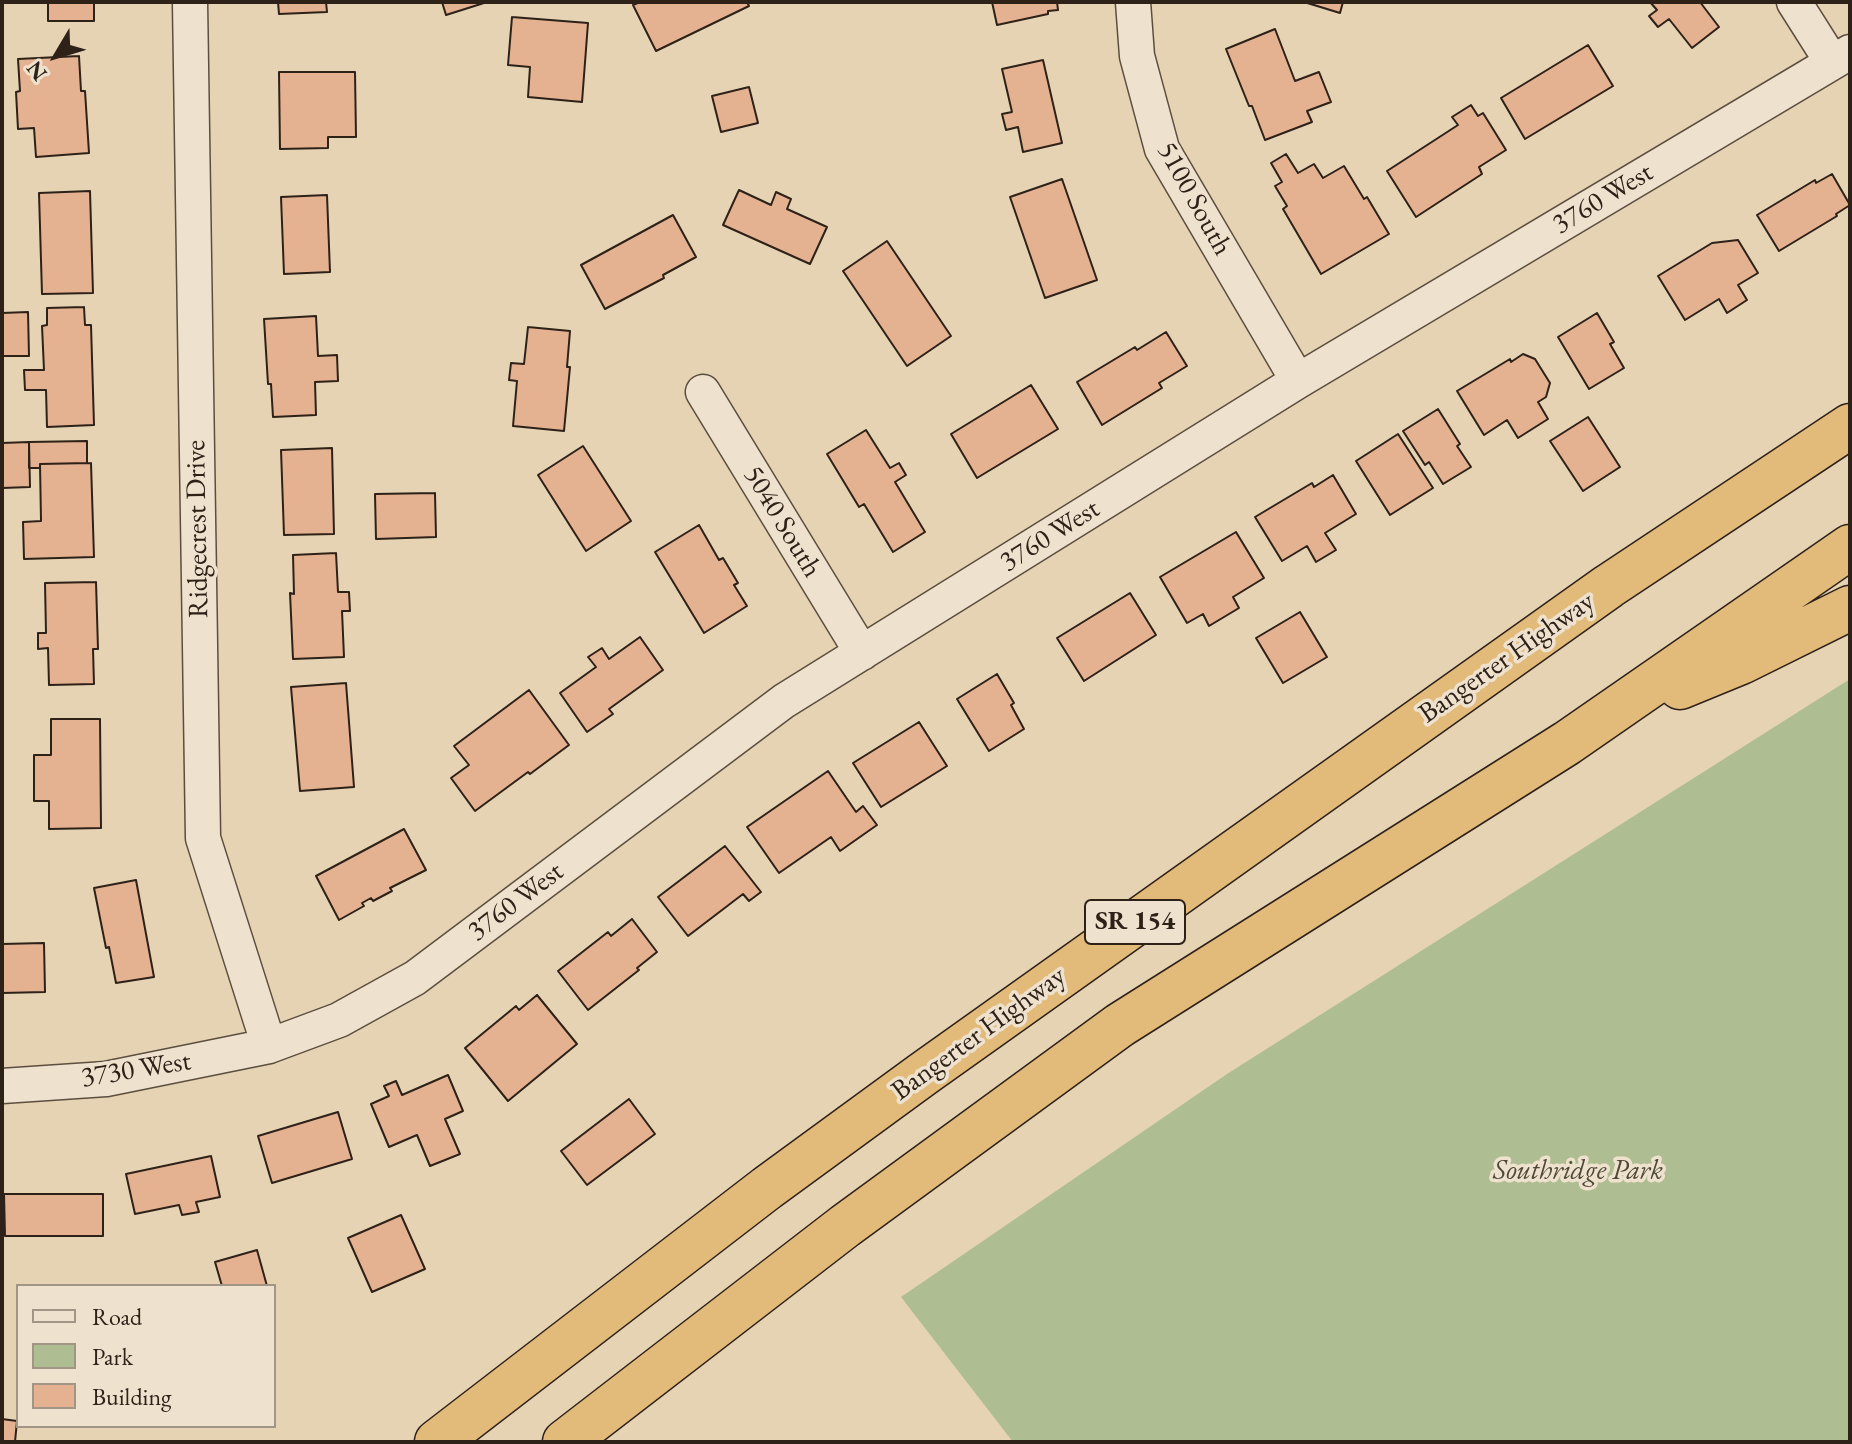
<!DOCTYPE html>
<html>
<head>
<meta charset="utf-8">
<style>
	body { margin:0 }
	#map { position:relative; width:1852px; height:1444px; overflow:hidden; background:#e5d3b4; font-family:"EB Garamond",serif }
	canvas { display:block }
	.frame { position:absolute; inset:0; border:4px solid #2e2118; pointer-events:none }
	.legend { position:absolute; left:16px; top:1284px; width:260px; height:144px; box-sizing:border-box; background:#eee2ce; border:2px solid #a19585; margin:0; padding:10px 14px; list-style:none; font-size:24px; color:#2e2118 }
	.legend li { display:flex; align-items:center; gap:16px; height:40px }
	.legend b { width:40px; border:2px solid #a19585 }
	.north { position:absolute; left:16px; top:16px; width:80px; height:80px; -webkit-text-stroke:6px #eee2ce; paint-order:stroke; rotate:232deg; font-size:22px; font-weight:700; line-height:32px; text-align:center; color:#2e2118 }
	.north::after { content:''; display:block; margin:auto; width:28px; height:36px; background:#2e2118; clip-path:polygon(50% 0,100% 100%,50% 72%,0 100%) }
</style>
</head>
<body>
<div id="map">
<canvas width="1852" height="1444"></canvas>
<div class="frame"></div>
<ul class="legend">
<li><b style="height:10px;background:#eee2ce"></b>Road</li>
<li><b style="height:22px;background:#afbe92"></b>Park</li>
<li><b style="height:22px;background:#e4b191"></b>Building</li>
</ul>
<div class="north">N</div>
</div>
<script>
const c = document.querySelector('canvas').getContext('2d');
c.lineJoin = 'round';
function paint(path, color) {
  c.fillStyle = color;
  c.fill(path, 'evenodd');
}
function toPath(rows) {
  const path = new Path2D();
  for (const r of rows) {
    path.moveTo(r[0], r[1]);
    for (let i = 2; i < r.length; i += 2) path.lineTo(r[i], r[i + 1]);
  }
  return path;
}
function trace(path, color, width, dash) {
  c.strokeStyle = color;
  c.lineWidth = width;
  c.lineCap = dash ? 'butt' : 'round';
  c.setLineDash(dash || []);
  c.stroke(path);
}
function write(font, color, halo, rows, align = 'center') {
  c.font = font + ' "EB Garamond",serif';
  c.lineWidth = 7;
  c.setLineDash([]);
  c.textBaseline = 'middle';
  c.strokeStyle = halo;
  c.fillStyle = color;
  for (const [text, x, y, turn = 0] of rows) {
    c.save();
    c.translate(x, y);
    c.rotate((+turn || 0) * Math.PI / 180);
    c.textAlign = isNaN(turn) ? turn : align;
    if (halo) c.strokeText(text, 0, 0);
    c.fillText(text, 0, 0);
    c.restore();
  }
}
paint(toPath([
	[1850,679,1850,1442,1013,1442,901,1297,1227,1074]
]), '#afbe92');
const building = toPath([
	[48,2,94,2,94,21,48,21,48,2],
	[278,2,326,2,327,12,279,14,278,2],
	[442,2,484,2,484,3,446,15,442,2],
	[640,2,747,2,749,6,656,51,633,5,640,2],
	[992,2,1057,2,1058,10,1048,11,1048,14,997,25,992,2],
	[1304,2,1343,2,1340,13,1304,2],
	[1650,2,1700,2,1719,27,1692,48,1669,19,1658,27,1649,16,1657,10,1650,2],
	[512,17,588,23,582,102,528,97,530,67,508,65,512,17],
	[1275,29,1295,81,1319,72,1331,102,1307,111,1312,122,1265,140,1252,106,1249,106,1226,49,1275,29],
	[1588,45,1613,86,1525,139,1501,98,1588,45],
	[79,56,81,91,85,91,89,153,36,157,34,128,18,129,16,92,20,91,18,59,79,56],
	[1043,60,1062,143,1023,152,1018,127,1006,130,1002,114,1012,112,1002,69,1043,60],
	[279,72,355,72,356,137,328,137,328,148,280,149,279,72],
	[749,87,758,123,721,132,712,96,749,87],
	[1471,105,1478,116,1483,113,1506,150,1479,167,1482,174,1416,217,1387,171,1458,125,1452,117,1471,105],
	[1286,154,1298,173,1314,164,1323,178,1344,166,1364,199,1367,197,1389,234,1321,274,1283,209,1287,206,1275,186,1282,182,1271,163,1286,154],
	[1832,174,1850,205,1836,214,1837,216,1779,251,1757,215,1815,180,1816,183,1832,174],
	[1062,179,1097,280,1045,298,1010,197,1062,179],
	[739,190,771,205,776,192,791,199,787,209,827,227,810,264,723,225,739,190],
	[90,191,93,293,42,294,39,193,90,191],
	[327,195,330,272,284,274,281,197,327,195],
	[673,215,696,257,663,275,664,278,605,309,581,265,673,215],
	[1738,240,1758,273,1738,285,1747,300,1727,313,1719,299,1685,320,1658,276,1712,243,1738,240],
	[887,241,951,336,907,366,843,271,887,241],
	[84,307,85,325,91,325,94,425,47,427,46,390,25,390,24,370,44,370,42,326,47,325,47,308,84,307],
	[28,312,29,356,2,356,2,313,28,312],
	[1597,313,1614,342,1610,344,1624,368,1589,389,1558,337,1597,313],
	[316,316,318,356,337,355,338,381,315,382,316,415,273,417,271,384,268,384,264,319,316,316],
	[528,327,570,331,567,367,570,367,564,431,513,426,517,381,509,380,511,363,524,364,528,327],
	[1166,332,1187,366,1159,383,1162,388,1102,425,1077,382,1135,347,1137,350,1166,332],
	[1523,354,1535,359,1550,383,1546,397,1538,402,1548,419,1518,438,1507,420,1484,435,1457,391,1510,359,1511,362,1523,354],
	[1031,385,1058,429,977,478,951,434,1031,385],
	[1438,409,1460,444,1457,446,1471,467,1443,484,1429,462,1425,465,1403,431,1438,409],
	[1588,417,1620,467,1583,491,1550,441,1588,417],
	[866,430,890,468,899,463,906,475,895,482,925,532,893,552,864,504,859,507,827,454,866,430],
	[1398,434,1433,488,1390,515,1356,461,1398,434],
	[87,441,87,463,40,464,40,468,29,468,29,442,87,441],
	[29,442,30,487,2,488,2,443,29,442],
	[583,446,631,521,586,551,538,475,583,446],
	[332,448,334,534,284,535,281,450,332,448],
	[91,463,94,557,24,559,23,522,41,521,40,464,91,463],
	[1333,475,1356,514,1325,533,1336,550,1316,562,1307,546,1282,561,1255,517,1312,483,1314,487,1333,475],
	[435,493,436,537,376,539,375,494,435,493],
	[699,525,719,560,723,558,738,583,734,585,747,606,704,633,655,552,699,525],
	[1236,532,1264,578,1233,597,1239,608,1209,626,1203,614,1187,623,1160,577,1236,532],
	[336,553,338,592,349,592,350,611,342,611,344,657,293,659,290,593,294,594,293,555,336,553],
	[96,582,98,649,93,649,94,684,49,685,48,648,38,649,38,633,46,633,45,583,96,582],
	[1130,593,1156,635,1084,681,1057,638,1130,593],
	[1300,612,1327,657,1283,683,1256,638,1300,612],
	[640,637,663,670,609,709,613,714,587,732,560,693,596,667,588,657,602,648,609,659,640,637],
	[997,674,1014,703,1011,705,1024,729,989,751,957,699,997,674],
	[346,683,354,787,300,791,291,687,346,683],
	[529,690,569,745,530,774,528,772,475,811,451,778,469,765,454,746,529,690],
	[51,719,100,719,101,828,49,829,49,801,34,801,34,755,51,755,51,719],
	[919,722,947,766,881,807,853,763,919,722],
	[828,771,856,812,863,806,877,825,840,851,831,837,779,873,747,827,828,771],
	[404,829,426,870,390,888,392,891,373,901,371,898,362,903,364,906,339,920,316,876,404,829],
	[725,846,761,892,749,901,743,894,688,936,658,897,725,846],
	[136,880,154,977,116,983,109,947,106,948,94,888,136,880],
	[632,919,657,952,637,968,639,970,588,1010,558,971,608,932,611,936,632,919],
	[44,943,45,992,2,993,2,944,44,943],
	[537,995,577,1044,508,1101,465,1048,516,1006,519,1010,537,995],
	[448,1075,463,1111,445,1119,460,1154,430,1166,417,1135,389,1147,371,1104,389,1096,384,1086,396,1081,402,1095,448,1075],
	[629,1099,655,1134,587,1185,561,1151,629,1099],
	[338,1112,352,1159,272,1183,258,1136,338,1112],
	[211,1156,220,1197,196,1202,199,1212,182,1215,179,1205,135,1214,126,1174,211,1156],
	[4,1194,103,1194,103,1236,5,1236,4,1194],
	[401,1215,425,1269,372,1292,348,1238,401,1215],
	[257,1250,267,1286,222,1286,215,1262,257,1250],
	[2,1419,17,1421,15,1442,2,1442,2,1419]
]);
paint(building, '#e4b191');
trace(building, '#2e2118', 2);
const street = toPath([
	[190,2,203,838,269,1046],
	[1133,2,1137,56,1162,149,1298,381],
	[1794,2,1832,62],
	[703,392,862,653],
	[2,1086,106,1079,269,1046,339,1020,415,978,784,701,1298,381,1850,52]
]);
const highway = toPath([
	[1680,687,1741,662,1850,608],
	[437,1442,767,1188,923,1074,1609,586,1850,426],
	[565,1442,845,1226,1120,1025,1567,743,1850,547]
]);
trace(street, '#5c4e3f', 37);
trace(highway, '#2e2118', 47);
trace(street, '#eee2ce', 34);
trace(highway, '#e2ba7a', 44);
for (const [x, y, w] of [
	[1135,922,100]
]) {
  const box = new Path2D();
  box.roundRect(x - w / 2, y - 22, w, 44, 6);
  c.fillStyle = '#eee2ce';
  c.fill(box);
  trace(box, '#2e2118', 2);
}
write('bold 26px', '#2e2118', null, [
	["SR 154",1135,922]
]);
write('28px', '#2e2118', '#eee2ce', [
	["5100 South",1194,199,61],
	["3760 West",1603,199,-31],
	["5040 South",782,522,59],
	["Ridgecrest Drive",198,529,-91],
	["3760 West",1050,536,-32],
	["Bangerter Highway",1507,658,-35],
	["3760 West",516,902,-37],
	["Bangerter Highway",979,1034,-36],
	["3730 West",136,1070,-9]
]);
write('italic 28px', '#4e4836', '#eee2ce', [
	["Southridge Park",1578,1171]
]);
</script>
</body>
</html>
